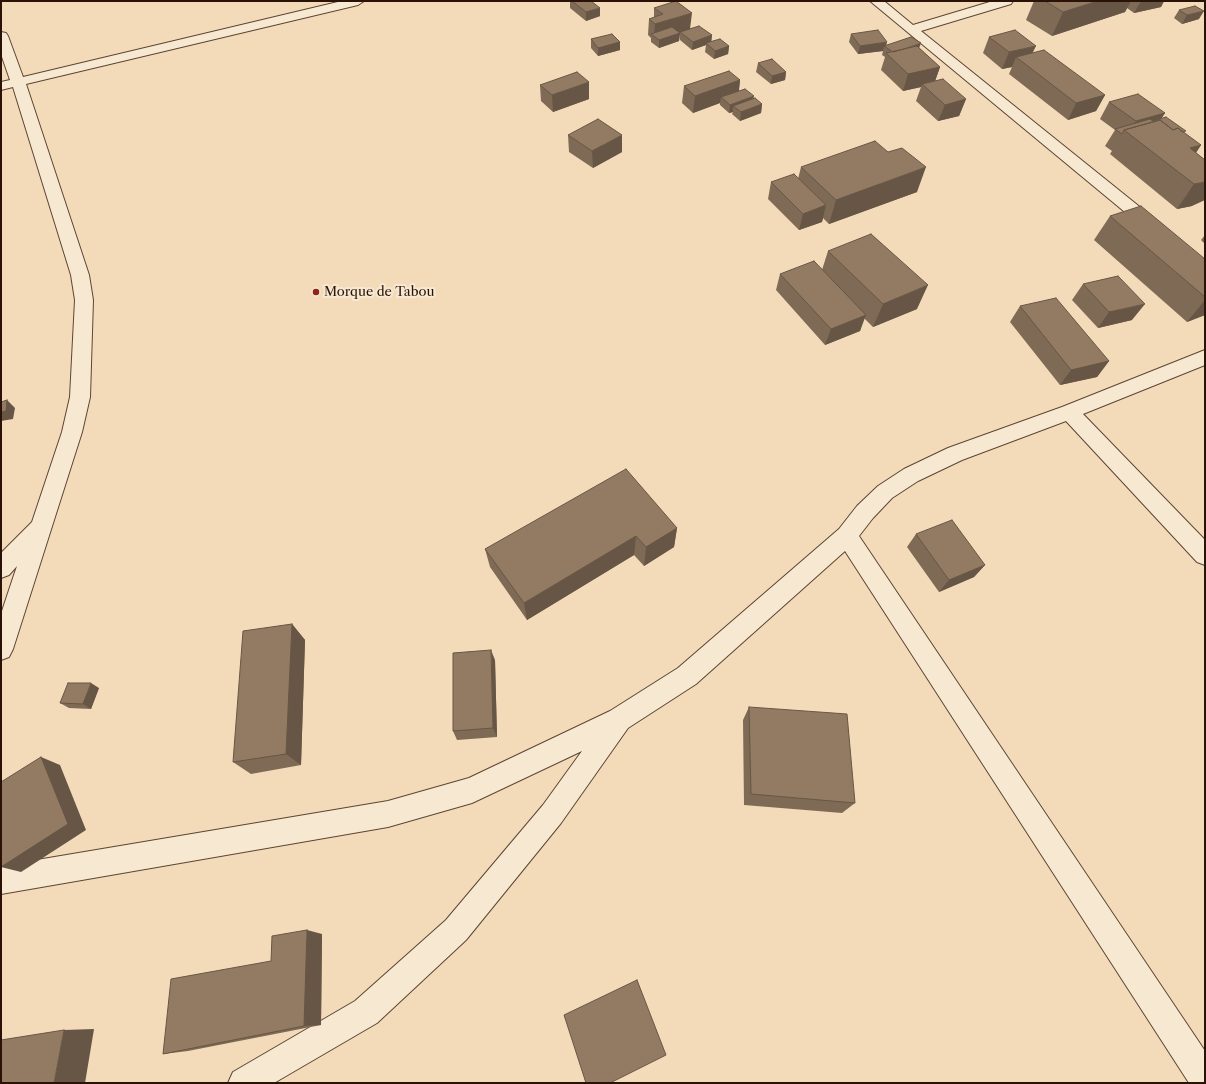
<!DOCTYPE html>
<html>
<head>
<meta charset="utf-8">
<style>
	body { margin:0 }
	#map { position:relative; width:1206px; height:1084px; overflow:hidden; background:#f3dbb9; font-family:"Libre Caslon Text",serif }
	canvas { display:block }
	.frame { position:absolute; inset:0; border:2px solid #2a1306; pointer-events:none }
</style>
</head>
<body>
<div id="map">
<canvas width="1206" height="1084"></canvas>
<div class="frame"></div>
</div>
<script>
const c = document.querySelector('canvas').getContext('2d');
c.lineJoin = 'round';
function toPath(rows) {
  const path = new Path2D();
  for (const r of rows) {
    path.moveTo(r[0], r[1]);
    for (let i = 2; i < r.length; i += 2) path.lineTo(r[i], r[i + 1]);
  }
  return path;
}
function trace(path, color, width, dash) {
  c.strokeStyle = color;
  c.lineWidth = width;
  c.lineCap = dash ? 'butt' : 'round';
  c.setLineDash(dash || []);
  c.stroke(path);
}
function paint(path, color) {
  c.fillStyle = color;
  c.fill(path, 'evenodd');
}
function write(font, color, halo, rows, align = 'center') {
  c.font = font + ' "Libre Caslon Text",serif';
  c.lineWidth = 4;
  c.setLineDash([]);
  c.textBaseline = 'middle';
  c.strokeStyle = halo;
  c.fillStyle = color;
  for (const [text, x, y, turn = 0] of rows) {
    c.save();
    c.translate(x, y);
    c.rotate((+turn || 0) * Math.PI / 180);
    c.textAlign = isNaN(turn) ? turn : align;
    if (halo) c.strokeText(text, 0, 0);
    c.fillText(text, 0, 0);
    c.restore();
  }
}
const minor = toPath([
	[342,1,364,1,358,5,26,84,89,275,93,300,90,397,82,432,13,649,9,657,1,660,1,614,17,566,9,575,1,578,1,553,32,522,62,432,70,397,75,300,71,275,13,87,1,90,1,82,10,80,1,54,1,32,6,33,8,36,23,77,342,1],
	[870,1,884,1,913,25,993,1,1013,1,1011,4,921,31,1161,224,1163,228,1161,232,1155,233,1149,232,870,1],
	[1205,350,1205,365,1083,414,1205,540,1205,565,1197,562,1066,421,962,460,918,481,892,498,873,518,859,536,1205,1051,1205,1083,1189,1083,845,551,696,684,628,728,561,823,466,940,377,1023,274,1083,228,1083,233,1072,355,1001,446,920,543,805,582,751,472,803,388,827,1,894,1,866,388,801,469,778,610,711,678,668,839,529,857,506,878,486,904,469,948,448,1062,407,1205,350]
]);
trace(minor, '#5c4533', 2);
paint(minor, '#f7e8d2');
paint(toPath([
	[570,1,591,1,600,16,586,21,570,8],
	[1034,1,1164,1,1161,7,1134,13,1127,8,1125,12,1052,36,1026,20],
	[654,8,690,29,712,35,711,42,729,46,728,54,714,59,705,52,706,45,692,50,680,40,680,32,679,33,680,33,679,41,659,48,651,42,651,38,648,35,649,19,654,17],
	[1179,10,1199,19,1182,24,1174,18],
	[851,34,886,46,919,48,940,67,935,81,966,99,959,116,938,121,916,101,921,87,903,91,881,70,885,57,882,55,883,51,858,54,849,42],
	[989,37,1033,53,1105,95,1096,111,1068,120,1009,74,1012,67,1002,69,983,53],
	[591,39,620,42,620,50,598,56,591,48],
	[758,63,786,72,785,80,771,84,756,72],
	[740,80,739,91,762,104,761,113,740,121,732,114,733,112,729,113,720,105,720,103,693,113,682,103,684,86],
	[540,85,589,99,553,112,541,101],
	[1109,102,1165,113,1161,119,1184,133,1201,145,1196,153,1205,160,1192,206,1177,209,1110,154,1112,151,1105,146,1115,130,1100,119],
	[568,135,622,152,593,168,569,152],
	[801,167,917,192,829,224,823,218,822,222,799,230,768,199,771,182,798,179],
	[1110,216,1205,259,1205,315,1187,322,1094,240],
	[1205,235,1205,244,1201,240],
	[828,251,917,309,873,327,864,318,860,331,825,345,776,290,780,274,822,270],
	[1083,284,1132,320,1098,328,1072,300],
	[1020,306,1109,361,1097,377,1060,385,1010,322],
	[677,528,674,547,644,566,634,555,527,620,490,567,485,549],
	[916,534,985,565,974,577,939,592,907,547],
	[292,624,305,640,301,765,251,774,233,762],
	[495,660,497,737,457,740,453,731],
	[99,688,91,709,69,708,60,703],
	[749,707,855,803,842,813,744,805,743,720],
	[322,934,321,1025,188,1051,163,1054,271,961]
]), '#7e6a55');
paint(toPath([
	[1098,1,1131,1,1125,12,1052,36,1063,12],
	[1141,1,1164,1,1161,7,1134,13],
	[600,8,600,16,586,21,586,12],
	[1204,11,1199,19,1182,24,1187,15],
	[692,13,690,29,658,39,654,36,655,24],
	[680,33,679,41,659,48,659,40],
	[712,35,711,44,706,43,706,45,692,50,693,42],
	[620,42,620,50,598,56,598,48],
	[887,42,886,47,884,46,883,51,858,54,860,46],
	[921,43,918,51,895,53],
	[729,46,728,54,714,59,715,51],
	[1036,46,1028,62,1016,57,1012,67,1002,69,1009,52],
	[940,67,934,84,922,84,921,87,903,91,908,74],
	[786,72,785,80,771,84,772,76],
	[740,80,738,97,721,97,720,103,693,113,695,96],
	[589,82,589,99,553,112,552,95],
	[1105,95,1096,111,1068,120,1076,103],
	[754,96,752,104,733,106,733,112,729,113,730,105],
	[966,99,959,116,938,121,945,105],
	[762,104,761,113,740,121,741,112],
	[1165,113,1155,128,1129,133,1136,121],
	[622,135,622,152,593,168,592,151],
	[1201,145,1184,170,1190,148],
	[926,167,917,192,829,224,836,200],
	[1205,182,1205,200,1192,206,1177,209,1194,184],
	[826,205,822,222,799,230,803,214],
	[928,285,917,309,873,327,883,304],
	[1205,300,1205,315,1187,322],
	[1145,304,1132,320,1098,328,1109,312],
	[866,315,860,331,825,345,831,329],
	[1109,361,1097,377,1060,385,1071,370],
	[7,400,15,408,13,419,1,421,1,412],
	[677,528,674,547,644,566,646,547],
	[636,536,634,555,527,620,524,603],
	[985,565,974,577,939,592,949,580],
	[292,624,305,640,301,765,286,754],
	[491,650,495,660,497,737,493,728],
	[91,683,99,688,91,709,83,704],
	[41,757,60,765,86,830,21,872,1,867],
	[307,930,322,934,321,1025,304,1026],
	[94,1029,85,1083,54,1083,64,1030]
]), '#675645');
const building = toPath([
	[572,1,591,1,600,8,586,12,572,1],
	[676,1,692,13,655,24,649,19,663,14,654,8,676,1],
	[1045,1,1098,1,1063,12,1045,1],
	[1195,6,1204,11,1187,15,1179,10,1195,6],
	[699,26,712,35,693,42,680,32,699,26],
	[672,27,680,33,659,40,651,34,672,27],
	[878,30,887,42,860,46,851,34,878,30],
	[1015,30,1036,46,1009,52,989,37,1015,30],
	[612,34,620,42,598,48,591,39,612,34],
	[911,37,921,43,904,49,893,52,884,46,911,37],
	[720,39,729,46,715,51,706,43,720,39],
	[917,46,940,67,908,74,886,53,917,46],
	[1044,50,1105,95,1076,103,1016,57,1044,50],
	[772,59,786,72,772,76,758,63,772,59],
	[729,71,740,80,695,96,684,86,729,71],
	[577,72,589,82,552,95,540,85,577,72],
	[943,79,966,99,945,105,922,84,943,79],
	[745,89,754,96,730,105,721,97,745,89],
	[1138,94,1165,113,1136,121,1109,102,1138,94],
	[755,98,762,104,741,112,733,106,755,98],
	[1166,117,1186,131,1182,132,1178,128,1173,130,1160,120,1124,130,1122,134,1115,129,1150,119,1153,121,1166,117],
	[598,119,622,135,592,151,568,135,598,119],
	[1160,120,1173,130,1178,128,1201,145,1190,148,1205,160,1205,182,1194,184,1124,130,1160,120],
	[875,141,888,152,902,148,926,167,836,200,801,167,875,141],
	[794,174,826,205,803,214,771,182,794,174],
	[1141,206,1205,259,1205,297,1110,216,1141,206],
	[871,234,928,285,883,304,828,251,871,234],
	[814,261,866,315,831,329,780,274,814,261],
	[1118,276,1145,304,1109,312,1083,284,1118,276],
	[1056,298,1109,361,1071,370,1020,306,1056,298],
	[7,400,6,411,1,412,1,402,7,400],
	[626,469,677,528,646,547,636,536,524,603,485,549,626,469],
	[952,520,985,565,949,580,916,534,952,520],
	[292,624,286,754,233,762,243,631,292,624],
	[491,650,493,728,453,731,453,653,491,650],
	[68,683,91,683,83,704,60,703,68,683],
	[749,707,847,714,855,803,751,794,749,707],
	[41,757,68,824,1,867,1,782,41,757],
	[307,930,304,1026,163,1054,171,979,271,961,272,936,307,930],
	[637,980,666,1055,610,1083,586,1083,564,1015,637,980],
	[64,1030,54,1083,1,1083,1,1040,64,1030]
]);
paint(building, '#937b63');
trace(building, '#675645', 1);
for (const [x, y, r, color] of [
	[316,292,4,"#8f2418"]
]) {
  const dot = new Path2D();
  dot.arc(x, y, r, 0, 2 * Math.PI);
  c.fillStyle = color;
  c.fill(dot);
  trace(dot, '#f7e8d2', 1.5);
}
write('13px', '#2a1306', '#f7e8d2', [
	["Morque de Tabou",324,292]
], 'left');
</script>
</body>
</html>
